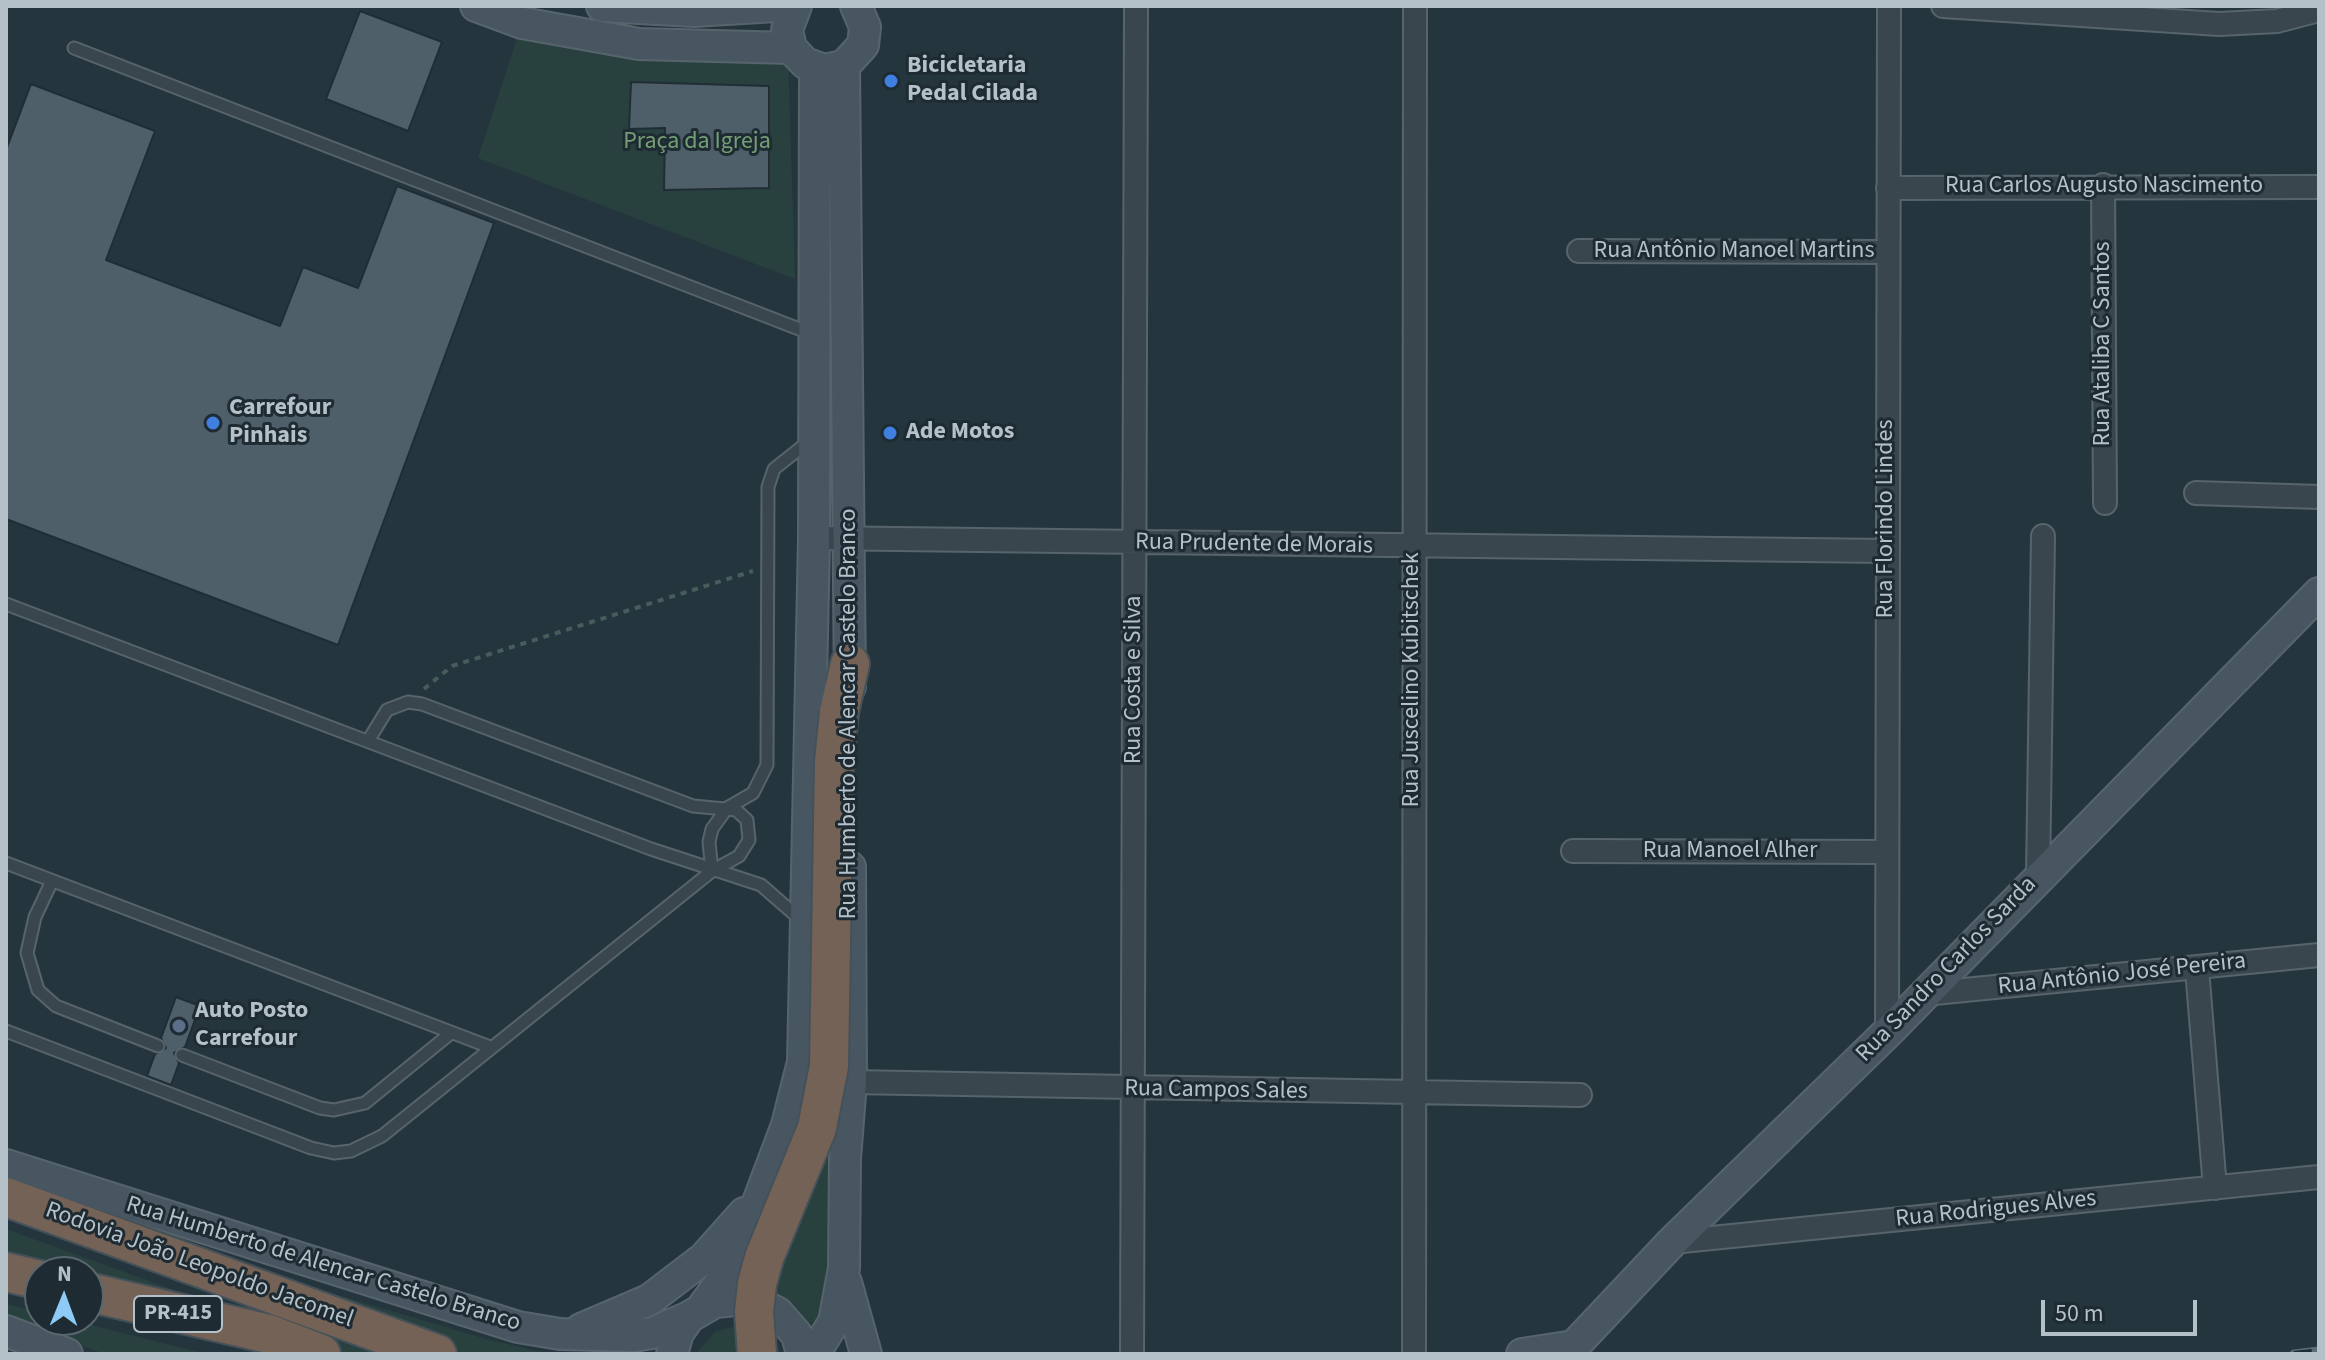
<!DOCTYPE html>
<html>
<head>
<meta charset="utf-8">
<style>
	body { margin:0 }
	#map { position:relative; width:2325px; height:1360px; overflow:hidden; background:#25353e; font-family:"Source Sans 3",sans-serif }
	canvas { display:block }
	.frame { position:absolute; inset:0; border:8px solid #b5c1c9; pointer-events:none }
	.north { position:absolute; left:24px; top:1256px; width:80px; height:80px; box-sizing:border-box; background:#1e2b33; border:2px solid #5a676f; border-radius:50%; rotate:1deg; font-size:22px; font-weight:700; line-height:32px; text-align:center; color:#b5c1c9 }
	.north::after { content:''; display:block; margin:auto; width:28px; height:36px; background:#8dcbf6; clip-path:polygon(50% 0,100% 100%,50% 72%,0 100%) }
	.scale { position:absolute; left:2041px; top:1300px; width:156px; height:36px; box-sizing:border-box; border:4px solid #b5c1c9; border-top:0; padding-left:10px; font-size:24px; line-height:28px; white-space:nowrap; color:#b5c1c9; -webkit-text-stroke:6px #1e2b33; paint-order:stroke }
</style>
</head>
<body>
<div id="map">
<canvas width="2325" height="1360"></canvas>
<div class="frame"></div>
<div class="north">N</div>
<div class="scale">50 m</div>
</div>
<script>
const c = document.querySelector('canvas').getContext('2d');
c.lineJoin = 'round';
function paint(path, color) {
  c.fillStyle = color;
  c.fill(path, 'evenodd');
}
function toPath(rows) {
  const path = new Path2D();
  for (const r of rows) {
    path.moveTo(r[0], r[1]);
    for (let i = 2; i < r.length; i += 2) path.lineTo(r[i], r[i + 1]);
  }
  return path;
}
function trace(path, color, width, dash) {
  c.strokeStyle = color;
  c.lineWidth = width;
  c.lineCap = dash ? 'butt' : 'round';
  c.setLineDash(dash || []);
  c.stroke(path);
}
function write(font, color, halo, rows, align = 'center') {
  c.font = font + ' "Source Sans 3",sans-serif';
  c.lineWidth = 6;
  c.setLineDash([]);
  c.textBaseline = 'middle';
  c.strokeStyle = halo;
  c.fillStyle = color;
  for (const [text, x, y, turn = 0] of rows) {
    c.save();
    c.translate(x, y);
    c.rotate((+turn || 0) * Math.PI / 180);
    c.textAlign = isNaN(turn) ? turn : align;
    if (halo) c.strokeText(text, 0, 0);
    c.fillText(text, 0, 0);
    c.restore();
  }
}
paint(toPath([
	[522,23,788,56,795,279,478,158],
	[831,1109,830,1272,824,1320,808,1323,792,1302,769,1287],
	[6,1229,221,1307,6,1255],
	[290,1281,486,1339,550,1354,263,1354],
	[6,1304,40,1312,40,1320,71,1320,206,1354,105,1354,6,1319],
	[736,1326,772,1340,782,1354,695,1354,715,1332]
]), '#28413e');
const building = toPath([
	[360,11,442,42,408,131,326,99,360,11],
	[631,82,769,86,769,188,664,190,665,128,629,129,631,82],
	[31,84,155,131,106,260,280,326,303,267,358,288,397,186,494,223,338,645,6,519,6,150,31,84],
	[176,997,200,1006,185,1047,174,1053,179,1063,171,1085,147,1076,155,1054,166,1048,161,1038,176,997]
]);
paint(building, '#4e5f69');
trace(building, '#202d35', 2);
const lane = toPath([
	[74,48,812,334],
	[6,604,651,849,761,885,800,919],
	[6,863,490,1047],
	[712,871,709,842,712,829,727,808,753,793,767,765,768,487,774,469,808,442],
	[52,881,35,917,27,953,38,990,56,1006,158,1046],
	[6,1031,311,1148,334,1153,351,1151,382,1136,712,871,739,856,749,840,747,820,736,810,693,806,422,704,408,702,387,710,368,741],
	[182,1055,320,1108,334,1110,365,1103,451,1033]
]);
const street = toPath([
	[1943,6,2219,24,2277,21,2319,10],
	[2103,185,2105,503],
	[1888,188,2319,187],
	[1579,251,1888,252],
	[2196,493,2319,497],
	[814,538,1886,551],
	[1573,851,1886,852],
	[2038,876,2043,536],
	[2197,969,2215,1188],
	[1924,994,2319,955],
	[1887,1033,1889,6],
	[851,1082,1580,1095],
	[1672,1242,2319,1177],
	[1132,1354,1136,6],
	[1414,1354,1415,6]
]);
const secondary = toPath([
	[476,6,522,23,639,44,791,48],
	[602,6,694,11,776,6],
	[796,6,787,30,791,48,805,63,824,70,844,66,863,45,865,27,856,6],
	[844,66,850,687],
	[6,1165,518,1327,560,1334,634,1336,652,1333,689,1317],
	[846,1282,866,1354],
	[702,1308,724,1278,744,1239,787,1125,803,1062,814,538,815,68],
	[581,1329,649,1300,704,1258,744,1213],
	[6,1331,67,1354],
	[672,1354,678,1333,689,1317,715,1302,735,1300,763,1305,778,1313,797,1335,802,1354],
	[814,1354,834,1322,844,1268,845,1159,851,1082,850,867],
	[1522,1354,1574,1346,1672,1242,1887,1033,2319,593]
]);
const highway = toPath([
	[839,712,850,664],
	[6,1197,437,1354],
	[6,1272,40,1280],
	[88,1292,269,1334,321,1354]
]);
trace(lane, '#57646c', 15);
trace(street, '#57646c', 26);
trace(secondary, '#57646c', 34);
trace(highway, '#445159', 42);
trace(toPath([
	[424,689,452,666,753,571]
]), '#475d5c', 4, [6, 6]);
trace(lane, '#39464e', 11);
trace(street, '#39464e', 22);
trace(secondary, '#475661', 30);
trace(highway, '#746256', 38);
const rail = toPath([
	[2294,1354,2319,1351]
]);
trace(rail, '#5b6b75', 9);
trace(rail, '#1e2b33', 6, [18]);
const highwayBridge = toPath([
	[757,1354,754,1312,757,1284,764,1258,817,1128,829,1066,834,762,839,712]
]);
trace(highwayBridge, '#445159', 42, []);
trace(highwayBridge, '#746256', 38);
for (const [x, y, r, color] of [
	[891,81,8,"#3f7fe0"],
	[213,423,8,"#3f7fe0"],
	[890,433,8,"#3f7fe0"],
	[179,1026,8,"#5c6f8a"]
]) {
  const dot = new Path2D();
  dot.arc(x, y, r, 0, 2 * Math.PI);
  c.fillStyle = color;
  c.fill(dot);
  trace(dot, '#1e2b33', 3);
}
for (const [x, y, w] of [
	[178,1314,88]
]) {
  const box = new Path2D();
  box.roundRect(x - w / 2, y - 18, w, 36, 6);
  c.fillStyle = '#1e2b33';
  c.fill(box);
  trace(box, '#b5c1c9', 2);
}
write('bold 22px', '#b5c1c9', null, [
	["PR-415",178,1314]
]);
write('bold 24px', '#b5c1c9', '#1e2b33', [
	["Bicicletaria",907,67],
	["Pedal Cilada",907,95],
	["Carrefour",229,409],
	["Pinhais",229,437],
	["Ade Motos",906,433],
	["Auto Posto",195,1012],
	["Carrefour",195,1040]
], 'left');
write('24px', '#749f75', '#1e2b33', [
	["Praça da Igreja",697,143]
]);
write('24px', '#b5c1c9', '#1e2b33', [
	["Rua Carlos Augusto Nascimento",2104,187],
	["Rua Antônio Manoel Martins",1734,252],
	["Rua Ataliba C Santos",2104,344,-90],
	["Rua Florindo Lindes",1887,519,-90],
	["Rua Prudente de Morais",1254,545,1],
	["Rua Costa e Silva",1135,680,-90],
	["Rua Juscelino Kubitschek",1413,680,-90],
	["Rua Humberto de Alencar Castelo Branco",850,714,-90],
	["Rua Manoel Alher",1730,852],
	["Rua Sandro Carlos Sarda",1947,970,-46],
	["Rua Antônio José Pereira",2122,975,-6],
	["Rua Campos Sales",1216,1091,1],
	["Rua Rodrigues Alves",1996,1210,-6],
	["Rua Humberto de Alencar Castelo Branco",323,1265,17],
	["Rodovia João Leopoldo Jacomel",199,1266,20]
]);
</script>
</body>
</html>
